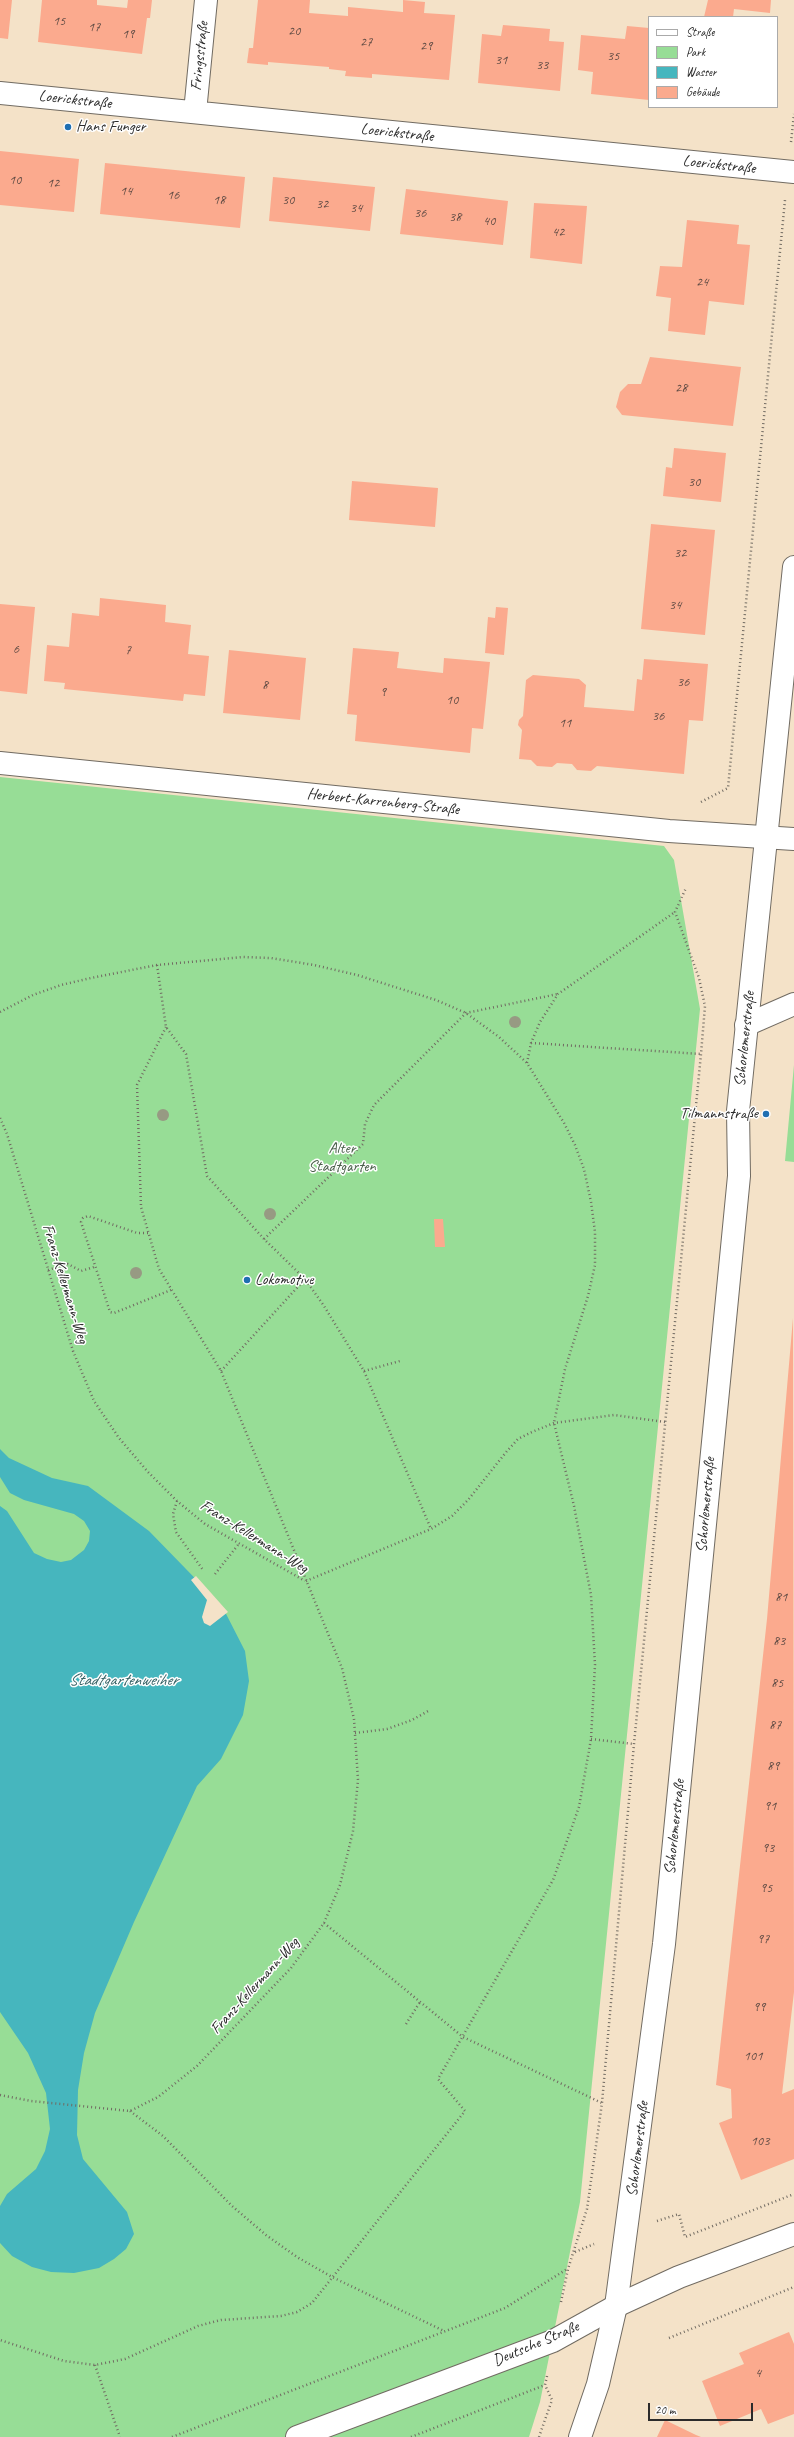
<!DOCTYPE html>
<html>
<head>
<meta charset="utf-8">
<style>
	body { margin:0 }
	#map { position:relative; width:794px; height:2437px; overflow:hidden; background:#f4e2c8; font-family:Caveat,sans-serif }
	canvas { display:block }
	.legend { position:absolute; left:648px; top:16px; width:130px; height:92px; box-sizing:border-box; background:#fff; border:1px solid #aaa; margin:0; padding:5px 7px; list-style:none; font-size:12px; color:#2b2b2b }
	.legend li { display:flex; align-items:center; gap:8px; height:20px }
	.legend b { width:20px; border:1px solid #aaa }
	.scale { position:absolute; left:648px; top:2403px; width:105px; height:18px; box-sizing:border-box; border:2px solid #2b2b2b; border-top:0; padding-left:5px; font-size:12px; line-height:14px; white-space:nowrap; color:#2b2b2b; -webkit-text-stroke:3px #fff; paint-order:stroke }
</style>
</head>
<body>
<div id="map">
<canvas width="794" height="2437"></canvas>
<ul class="legend">
<li><b style="height:5px;background:#fff"></b>Straße</li>
<li><b style="height:11px;background:#97dd96"></b>Park</li>
<li><b style="height:11px;background:#46b6be"></b>Wasser</li>
<li><b style="height:11px;background:#fbaa8e"></b>Gebäude</li>
</ul>
<div class="scale">20 m</div>
</div>
<script>
const c = document.querySelector('canvas').getContext('2d');
c.lineJoin = 'round';
function paint(path, color) {
  c.fillStyle = color;
  c.fill(path, 'evenodd');
}
function toPath(rows) {
  const path = new Path2D();
  for (const r of rows) {
    path.moveTo(r[0], r[1]);
    for (let i = 2; i < r.length; i += 2) path.lineTo(r[i], r[i + 1]);
  }
  return path;
}
function trace(path, color, width, dash) {
  c.strokeStyle = color;
  c.lineWidth = width;
  c.lineCap = dash ? 'butt' : 'round';
  c.setLineDash(dash || []);
  c.stroke(path);
}
function write(font, color, halo, rows, align = 'center') {
  c.font = font + ' Caveat,sans-serif';
  c.lineWidth = 3;
  c.setLineDash([]);
  c.textBaseline = 'middle';
  c.strokeStyle = halo;
  c.fillStyle = color;
  for (const [text, x, y, turn = 0] of rows) {
    c.save();
    c.translate(x, y);
    c.rotate((+turn || 0) * Math.PI / 180);
    c.textAlign = isNaN(turn) ? turn : align;
    if (halo) c.strokeText(text, 0, 0);
    c.fillText(text, 0, 0);
    c.restore();
  }
}
paint(toPath([
	[0,777,664,846,674,860,700,1009,580,2202,540,2402,529,2437,0,2437],
	[794,1065,794,1162,785,1161]
]), '#97dd96');
paint(toPath([
	[0,1449,9,1458,52,1478,88,1486,149,1531,222,1606,245,1651,249,1681,243,1715,221,1759,197,1786,134,1922,95,2013,84,2053,78,2090,77,2135,83,2159,127,2212,134,2234,126,2249,114,2259,99,2268,74,2273,51,2272,32,2267,12,2256,0,2243,0,2206,7,2194,36,2169,45,2151,50,2129,46,2093,28,2053,0,2012,0,1506,7,1511,34,1553,47,1559,61,1562,71,1560,84,1550,89,1541,90,1531,84,1521,74,1514,24,1500,10,1493,0,1477]
]), '#46b6be');
paint(toPath([
	[196,1576,228,1612,210,1626,204,1623,202,1617,207,1600,191,1580]
]), '#f4e2c8');
paint(toPath([
	[0,0,12,0,8,39,0,38],
	[42,0,97,0,97,5,127,8,128,0,152,0,150,18,147,18,142,54,38,42],
	[258,0,310,0,309,13,348,16,348,7,403,12,403,0,425,2,424,13,455,15,449,80,372,74,372,78,345,76,346,71,329,69,329,67,268,62,268,65,247,63,249,48,253,48],
	[708,0,771,0,770,13,734,9,733,17,704,17],
	[503,25,550,29,549,41,564,42,560,91,478,83,482,34,501,36],
	[627,26,649,28,649,100,591,94,593,72,578,70,581,35,625,39],
	[0,151,79,159,74,212,0,205],
	[105,163,245,177,240,228,100,214],
	[273,177,375,187,370,231,269,221],
	[406,189,508,201,503,245,400,234],
	[534,203,587,206,582,264,530,258],
	[687,220,739,225,737,244,750,245,744,305,709,301,705,335,668,331,671,298,656,296,660,266,682,267],
	[650,357,741,367,733,426,622,415,616,407,620,392,628,384,641,384],
	[674,448,726,453,721,502,663,496,666,467,672,468],
	[352,481,438,488,435,527,349,520],
	[651,524,715,530,705,635,641,629],
	[100,598,166,605,165,622,191,625,188,654,209,656,205,696,184,694,183,701,64,689,65,683,44,681,47,645,69,647,72,613,99,616],
	[0,604,35,607,27,694,0,691],
	[496,607,508,608,504,655,485,653,488,617,495,618],
	[353,648,399,652,397,668,443,673,444,658,490,662,483,729,472,728,470,753,355,741,357,715,347,714],
	[229,650,306,658,300,720,223,713],
	[644,659,708,664,703,721,689,720,684,774,597,766,591,771,577,770,572,764,557,763,552,767,537,766,531,760,519,759,522,730,518,725,519,720,523,716,526,680,533,675,579,679,586,685,584,707,634,711,637,679,642,680],
	[434,1219,443,1219,445,1247,435,1247],
	[793,1318,794,1992,782,2094,794,2089,794,2159,741,2180,719,2123,732,2118,731,2089,716,2085,767,1619],
	[789,2332,794,2344,794,2414,768,2424,761,2409,720,2426,702,2381,744,2364,739,2353],
	[665,2420,696,2435,701,2437,657,2437]
]), '#fbaa8e');
const minor = toPath([
	[0,93,794,172],
	[195,112,206,0],
	[0,763,669,831,794,839],
	[746,1025,794,1004],
	[297,2437,553,2341,616,2306,679,2277,794,2234]
]);
const major = toPath([
	[580,2437,598,2384,616,2306,664,1944,739,1176,738,1111,794,567]
]);
trace(minor, '#716b62', 24);
trace(major, '#716b62', 24);
trace(toPath([
	[791,142,794,114],
	[701,802,728,788,785,200],
	[157,965,166,1027,186,1054,207,1176,264,1239,305,1279,324,1306,364,1371,431,1529],
	[0,1012,33,995,61,985,91,978,157,965,243,957,271,958,314,965,357,975,436,1000,466,1013,499,1037,527,1063,564,1123,575,1145,584,1169,591,1202,595,1232,595,1265,588,1296,565,1369,554,1423,574,1506,591,1595,595,1665,591,1739,579,1807,553,1880,438,2079,465,2111,312,2303,297,2312,281,2316,221,2320,198,2326,125,2359,95,2365,64,2361,0,2340],
	[531,1043,701,1054],
	[527,1063,531,1043,540,1022,558,994,675,912],
	[0,1118,7,1134,73,1351,94,1401,119,1438,148,1472,177,1501,205,1524,305,1581],
	[148,1233,137,1233,88,1216,83,1218,81,1222,110,1312,114,1313,171,1290],
	[264,1239,363,1144,365,1124,374,1105,466,1013,558,994],
	[48,1270,68,1264,81,1271,94,1267],
	[221,1371,305,1279],
	[364,1371,400,1361],
	[177,1501,173,1514,176,1532,203,1570],
	[215,1574,238,1545],
	[306,1581,431,1529,452,1516,468,1500,507,1451,518,1439,532,1432,554,1423,614,1415,665,1422],
	[355,1733,387,1729,412,1720,430,1710],
	[591,1739,634,1744],
	[324,1923,463,2037,602,2103],
	[406,2024,420,2002],
	[0,2095,31,2101,130,2111,158,2097,197,2066,291,1968,324,1923,340,1885,353,1831,358,1780,354,1719,342,1668,221,1371,159,1269,141,1207,137,1085,166,1027],
	[130,2111,163,2136,232,2206,266,2235,297,2257,332,2277,444,2331],
	[657,2221,679,2214,685,2237,794,2194],
	[575,2252,594,2244],
	[561,2302,568,2269,587,2209,602,2103,634,1744,701,1054,705,1006,699,978,675,912,686,888],
	[669,2338,794,2287],
	[95,2365,120,2437],
	[172,2437,505,2308,567,2269],
	[411,2437,545,2385],
	[539,2437,552,2400,545,2385,547,2376]
]), '#716b62', 2.5, [1, 3]);
trace(minor, '#fff', 22);
trace(major, '#fff', 22);
c.fillStyle = '#979a83';
for (const [x, y] of [
	[515,1022],
	[163,1115],
	[270,1214],
	[136,1273]
]) {
  c.beginPath();
  c.arc(x, y, 6, 0, 2 * Math.PI);
  c.fill();
}
for (const [x, y, r, color] of [
	[68,127,4,"#1f6fb2"],
	[766,1114,4,"#1f6fb2"],
	[247,1280,4,"#1f6fb2"]
]) {
  const dot = new Path2D();
  dot.arc(x, y, r, 0, 2 * Math.PI);
  c.fillStyle = color;
  c.fill(dot);
  trace(dot, '#fff', 1.5);
}
write('14px', '#5f4b44', null, [
	["15",59,21],
	["17",94,27],
	["20",294,31],
	["19",128,34],
	["27",366,42],
	["29",426,46],
	["35",613,56],
	["31",501,60],
	["33",542,65],
	["10",15,180],
	["12",53,183],
	["14",126,191],
	["16",173,195],
	["18",219,200],
	["30",288,200],
	["32",322,204],
	["34",356,208],
	["36",420,213],
	["38",455,217],
	["40",489,221],
	["42",558,232],
	["24",702,282],
	["28",681,388],
	["30",694,482],
	["32",680,553],
	["34",675,605],
	["6",16,649],
	["7",128,650],
	["36",683,682],
	["8",265,685],
	["9",383,692],
	["10",452,700],
	["36",658,716],
	["11",565,723],
	["81",781,1597],
	["83",779,1641],
	["85",777,1683],
	["87",775,1725],
	["89",773,1766],
	["91",770,1806],
	["93",768,1848],
	["95",766,1888],
	["97",763,1939],
	["99",759,2007],
	["101",753,2056],
	["103",760,2141],
	["4",758,2373]
]);
write('16px', '#2b2b2b', '#fff', [
	["Fringsstraße",200,56,-84],
	["Loerickstraße",75,100,6],
	["Loerickstraße",397,133,6],
	["Loerickstraße",719,165,6],
	["Herbert-Karrenberg-Straße",383,802,6],
	["Schorlemerstraße",745,1039,-84],
	["Franz-Kellermann-Weg",65,1284,73],
	["Schorlemerstraße",706,1505,-85],
	["Franz-Kellermann-Weg",254,1537,32],
	["Schorlemerstraße",675,1827,-84],
	["Franz-Kellermann-Weg",255,1986,-48],
	["Schorlemerstraße",638,2149,-83],
	["Deutsche Straße",536,2344,-23]
]);
write('16px', '#2b2b2b', '#fff', [
	["Hans Funger",76,127],
	["Tilmannstraße",758,1114,"right"],
	["Lokomotive",255,1280]
], 'left');
write('16px', '#4b604b', '#fff', [
	["Alter",342,1149],
	["Stadtgarten",342,1167]
]);
write('italic 17px', '#366366', '#fff', [
	["Stadtgartenweiher",123,1681]
]);
</script>
</body>
</html>
